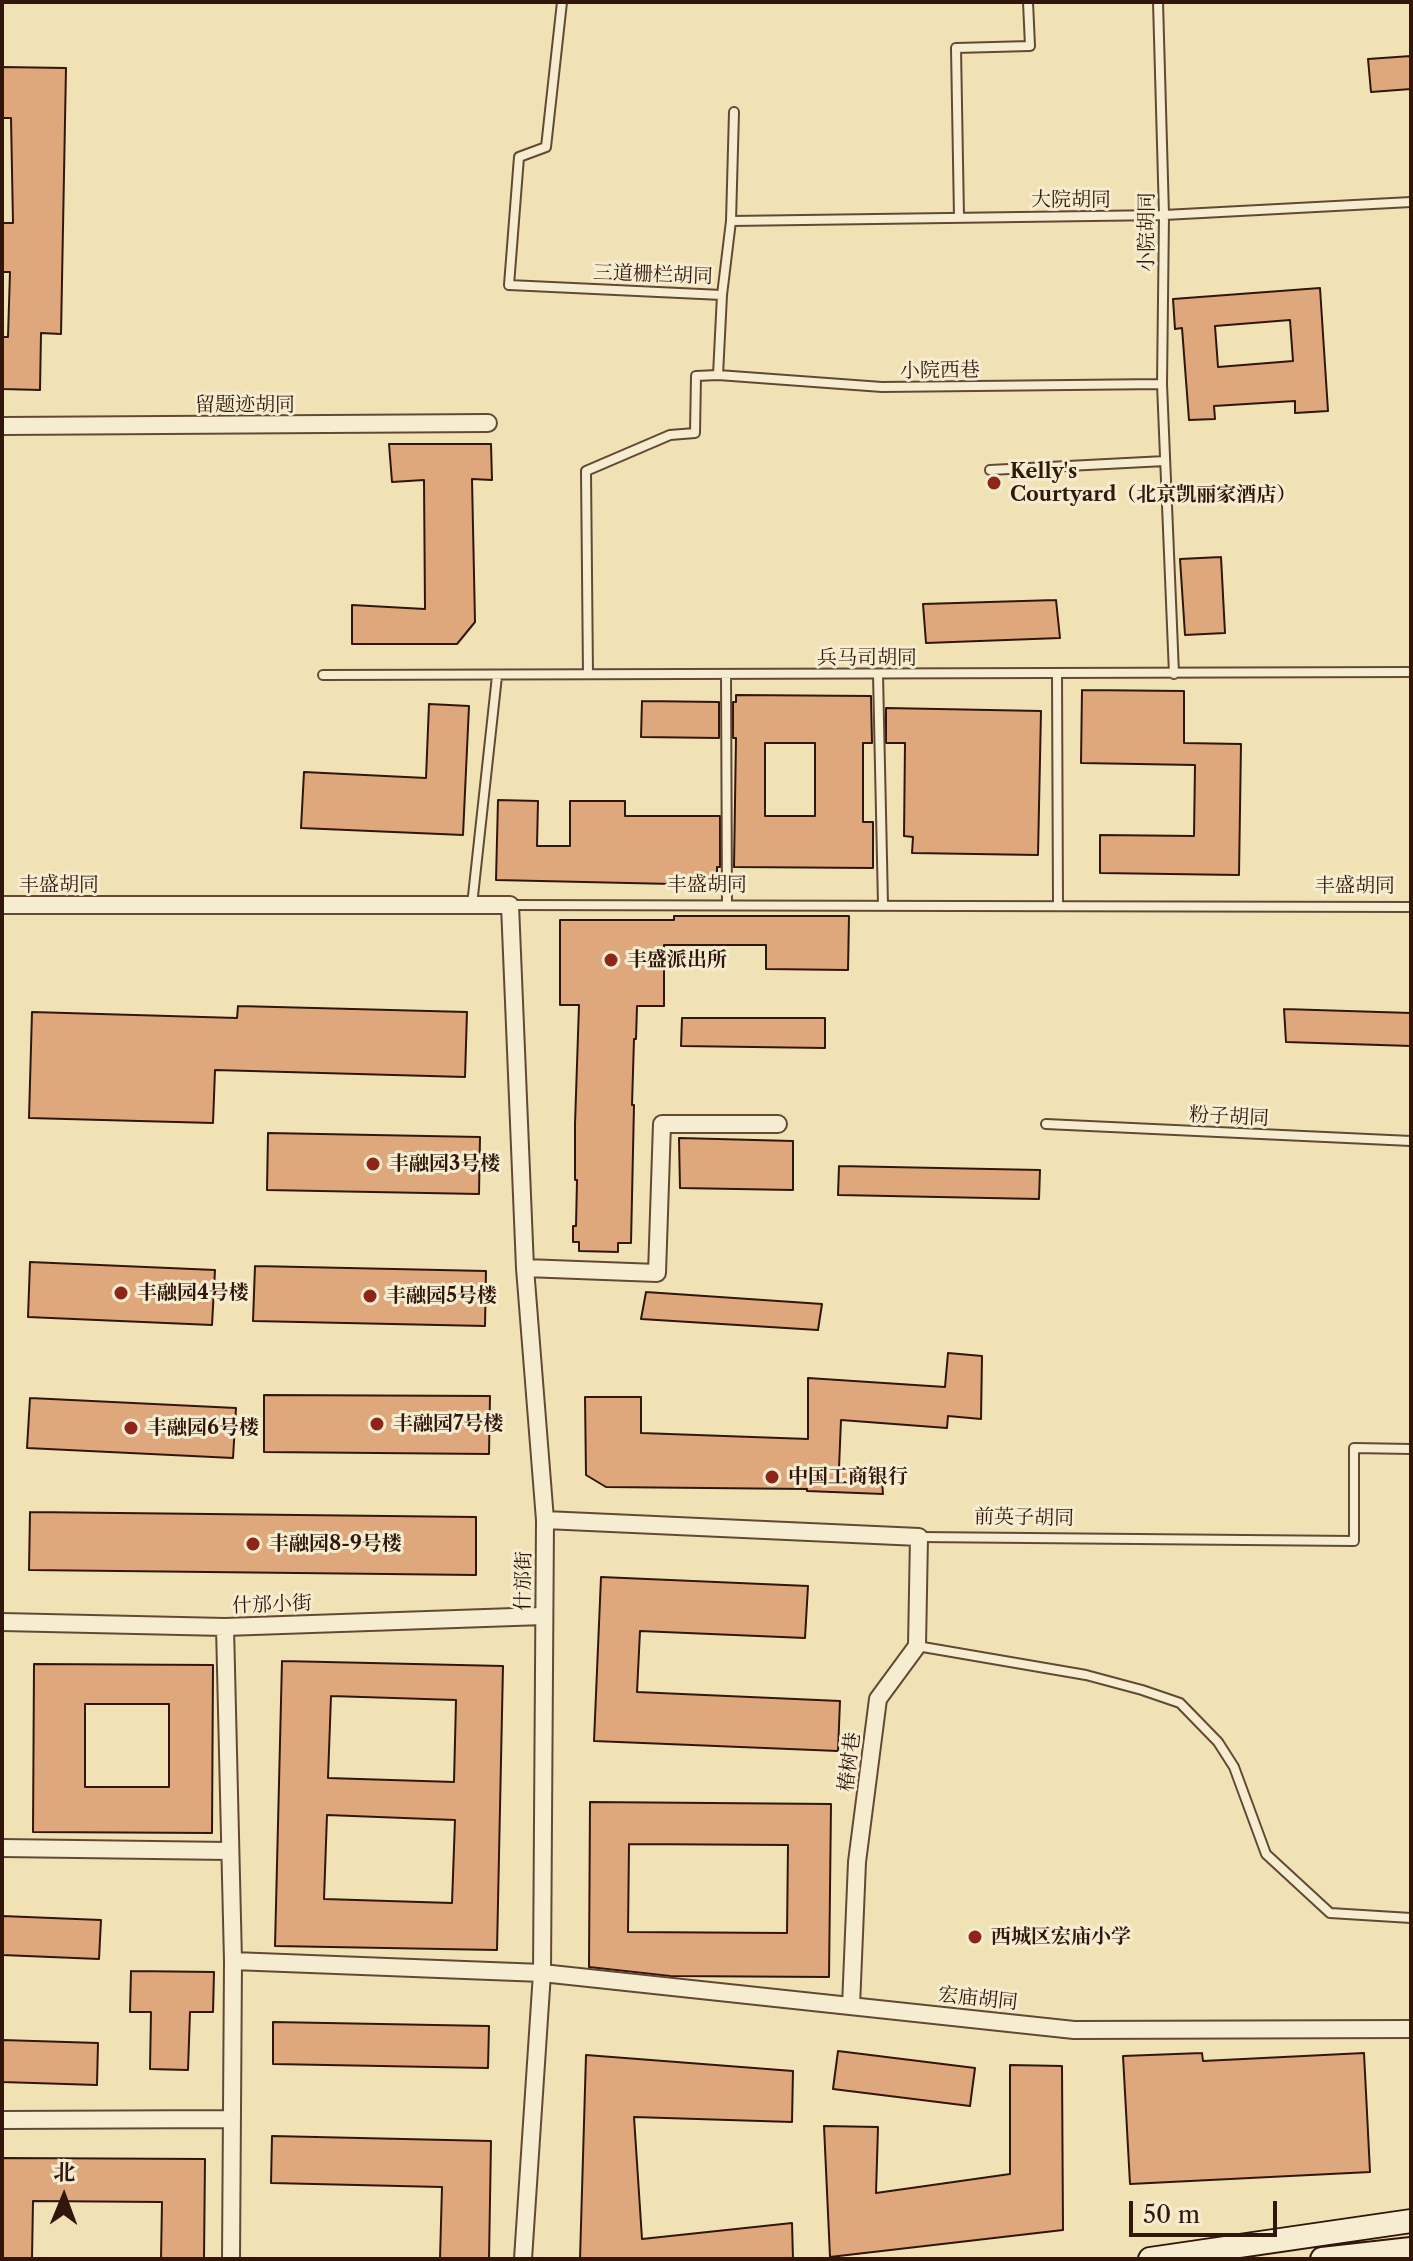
<!DOCTYPE html>
<html>
<head>
<meta charset="utf-8">
<style>
	body { margin:0 }
	#map { position:relative; width:1413px; height:2261px; overflow:hidden; background:#f1e2b5; font-family:"Libre Caslon Text","Noto Serif SC",serif }
	canvas { display:block }
	.frame { position:absolute; inset:0; border:4px solid #32160c; pointer-events:none }
	.north { position:absolute; left:24px; top:2157px; width:80px; height:80px; -webkit-text-stroke:6px #f6eccf; paint-order:stroke; rotate:1deg; font-size:22px; font-weight:700; line-height:32px; text-align:center; color:#32160c }
	.north::after { content:''; display:block; margin:auto; width:28px; height:36px; background:#32160c; clip-path:polygon(50% 0,100% 100%,50% 72%,0 100%) }
	.scale { position:absolute; left:1129px; top:2201px; width:148px; height:36px; box-sizing:border-box; border:4px solid #32160c; border-top:0; padding-left:10px; font-size:24px; line-height:28px; white-space:nowrap; color:#32160c; -webkit-text-stroke:6px #f6eccf; paint-order:stroke }
</style>
</head>
<body>
<div id="map">
<canvas width="1413" height="2261"></canvas>
<div class="frame"></div>
<div class="north">北</div>
<div class="scale">50 m</div>
</div>
<script>
const c = document.querySelector('canvas').getContext('2d');
c.lineJoin = 'round';
function paint(path, color) {
  c.fillStyle = color;
  c.fill(path, 'evenodd');
}
function toPath(rows) {
  const path = new Path2D();
  for (const r of rows) {
    path.moveTo(r[0], r[1]);
    for (let i = 2; i < r.length; i += 2) path.lineTo(r[i], r[i + 1]);
  }
  return path;
}
function trace(path, color, width, dash) {
  c.strokeStyle = color;
  c.lineWidth = width;
  c.lineCap = dash ? 'butt' : 'round';
  c.setLineDash(dash || []);
  c.stroke(path);
}
function write(font, color, halo, rows, align = 'center') {
  c.font = font + ' "Libre Caslon Text","Noto Serif SC",serif';
  c.lineWidth = 6;
  c.setLineDash([]);
  c.textBaseline = 'middle';
  c.strokeStyle = halo;
  c.fillStyle = color;
  for (const [text, x, y, turn = 0] of rows) {
    c.save();
    c.translate(x, y);
    c.rotate((+turn || 0) * Math.PI / 180);
    c.textAlign = isNaN(turn) ? turn : align;
    if (halo) c.strokeText(text, 0, 0);
    c.fillText(text, 0, 0);
    c.restore();
  }
}
const building = toPath([
	[1411,56,1411,89,1371,92,1368,59,1411,56],
	[2,67,66,68,61,334,41,333,40,390,2,389,2,337,8,337,10,272,2,272,2,223,13,223,11,118,2,118,2,67],
	[1320,288,1328,411,1295,413,1295,401,1214,406,1215,419,1189,420,1182,328,1175,329,1173,299,1320,288],
	[1290,320,1293,361,1218,367,1215,326,1290,320],
	[389,444,491,444,492,480,472,479,475,622,457,644,352,644,352,605,425,609,424,480,392,482,389,444],
	[1221,557,1225,633,1185,635,1180,559,1221,557],
	[1056,600,1060,638,926,643,923,604,1056,600],
	[1082,690,1184,691,1184,743,1241,744,1239,875,1100,873,1100,835,1194,836,1195,765,1081,763,1082,690],
	[736,695,871,696,872,743,863,743,863,822,873,822,873,868,734,867,736,738,733,738,733,702,736,702,736,695],
	[765,743,815,743,815,816,765,816,765,743],
	[642,701,719,702,719,738,641,737,642,701],
	[429,704,469,706,463,835,301,828,304,772,426,778,429,704],
	[886,708,1041,711,1038,855,912,853,913,837,904,836,905,743,886,743,886,708],
	[498,800,538,801,537,846,570,846,570,801,625,801,625,816,720,816,720,867,717,867,717,885,496,880,498,800],
	[674,916,849,916,848,970,766,969,766,945,664,945,664,1006,637,1006,636,1039,634,1039,632,1105,634,1105,631,1243,618,1243,618,1252,579,1251,579,1242,573,1242,573,1226,576,1226,577,1180,575,1180,575,1124,579,1005,560,1005,560,920,674,920,674,916],
	[238,1006,467,1012,465,1077,215,1070,213,1123,29,1118,32,1012,237,1018,238,1006],
	[1284,1009,1411,1013,1411,1046,1286,1042,1284,1009],
	[682,1018,825,1018,825,1048,681,1046,682,1018],
	[268,1133,480,1137,479,1194,267,1190,268,1133],
	[679,1138,793,1141,793,1190,680,1188,679,1138],
	[839,1166,1040,1170,1039,1199,838,1195,839,1166],
	[30,1262,215,1270,212,1325,28,1317,30,1262],
	[255,1266,486,1271,485,1326,253,1321,255,1266],
	[646,1292,822,1304,818,1330,641,1319,646,1292],
	[948,1353,982,1356,981,1419,948,1416,947,1428,841,1420,839,1468,881,1469,883,1494,807,1491,807,1489,606,1487,586,1475,585,1397,641,1397,641,1433,808,1439,808,1378,945,1387,948,1353],
	[264,1395,490,1396,489,1454,264,1452,264,1395],
	[30,1398,236,1408,233,1458,27,1448,30,1398],
	[30,1512,476,1517,476,1575,29,1570,30,1512],
	[601,1577,808,1586,805,1638,640,1631,637,1692,840,1701,838,1751,594,1741,601,1577],
	[282,1661,503,1666,497,1950,275,1946,282,1661],
	[331,1696,456,1700,454,1782,328,1778,331,1696],
	[327,1815,455,1820,452,1903,324,1899,327,1815],
	[34,1664,213,1665,212,1833,33,1832,34,1664],
	[85,1704,169,1704,169,1787,85,1787,85,1704],
	[590,1802,831,1804,829,1977,670,1976,589,1967,590,1802],
	[629,1844,788,1845,787,1933,628,1932,629,1844],
	[2,1916,101,1920,99,1959,2,1955,2,1916],
	[131,1971,214,1972,213,2012,190,2012,188,2070,150,2069,151,2012,130,2012,131,1971],
	[273,2022,489,2026,488,2068,273,2064,273,2022],
	[2,2040,98,2043,97,2085,2,2082,2,2040],
	[838,2051,975,2068,970,2106,833,2089,838,2051],
	[1202,2053,1203,2061,1364,2053,1370,2172,1130,2184,1123,2056,1202,2053],
	[586,2055,793,2071,792,2122,634,2117,642,2239,792,2223,793,2259,580,2259,586,2055],
	[1010,2065,1062,2066,1063,2230,830,2257,824,2126,878,2127,876,2193,1010,2174,1010,2065],
	[272,2136,491,2141,489,2259,440,2259,442,2187,271,2183,272,2136],
	[2,2158,205,2159,204,2259,161,2259,162,2202,33,2201,32,2259,2,2259,2,2158]
]);
paint(building, '#dea87c');
trace(building, '#32160c', 2);
const lane = toPath([
	[562,2,546,147,519,157,509,285,722,295,731,221,734,112],
	[1158,2,1164,215,1162,384,1174,674],
	[959,217,956,48,1030,46,1028,2],
	[731,221,1164,215,1411,202],
	[718,375,882,387,1162,384],
	[990,470,1165,461],
	[588,674,586,471,670,435,695,433,696,376,718,375,722,295],
	[726,674,727,905],
	[878,674,883,905],
	[1057,674,1058,906],
	[323,675,1411,672],
	[472,905,497,676],
	[510,905,1411,907],
	[1046,1124,1411,1141],
	[919,1537,1354,1541,1354,1448,1411,1449],
	[917,1646,1086,1675,1142,1690,1180,1703,1218,1742,1234,1767,1266,1854,1330,1913,1411,1918]
]);
const street = toPath([
	[2,426,488,423],
	[2,905,510,905,525,1268,545,1520,542,1973,523,2259],
	[525,1268,657,1273,662,1124,778,1124],
	[545,1520,919,1537,917,1646,878,1699,857,1862,851,2006],
	[2,1622,225,1627,543,1616],
	[225,1627,233,1961,231,2259],
	[2,1848,229,1851],
	[233,1961,542,1973,1074,2030,1411,2029],
	[2,2120,230,2119]
]);
const secondary = toPath([
	[1150,2259,1411,2221],
	[1322,2259,1411,2249]
]);
trace(lane, '#624936', 12);
trace(street, '#624936', 20);
trace(secondary, '#32160c', 26);
trace(lane, '#f6eccf', 8);
trace(street, '#f6eccf', 16);
trace(secondary, '#f6eccf', 22);
for (const [x, y, r, color] of [
	[994,483,8,"#8f2418"],
	[611,960,8,"#8f2418"],
	[373,1164,8,"#8f2418"],
	[121,1293,8,"#8f2418"],
	[370,1296,8,"#8f2418"],
	[377,1424,8,"#8f2418"],
	[131,1428,8,"#8f2418"],
	[772,1477,8,"#8f2418"],
	[253,1544,8,"#8f2418"],
	[975,1937,8,"#8f2418"]
]) {
  const dot = new Path2D();
  dot.arc(x, y, r, 0, 2 * Math.PI);
  c.fillStyle = color;
  c.fill(dot);
  trace(dot, '#f6eccf', 3);
}
write('20px', '#32160c', '#f6eccf', [
	["大院胡同",1071,200],
	["小院胡同",1147,232,-90],
	["三道栅栏胡同",653,275,2],
	["小院西巷",940,371,-1],
	["留题迹胡同",245,405],
	["兵马司胡同",867,658],
	["丰盛胡同",59,885],
	["丰盛胡同",707,885],
	["丰盛胡同",1355,886],
	["粉子胡同",1229,1117,3],
	["前英子胡同",1024,1518,1],
	["什邡街",524,1581,-89],
	["什邡小街",272,1605,-2],
	["椿树巷",850,1762,-83],
	["宏庙胡同",978,1999,6]
]);
write('bold 20px', '#32160c', '#f6eccf', [
	["Kelly's",1010,472],
	["Courtyard（北京凯丽家酒店）",1010,495],
	["丰盛派出所",627,960],
	["丰融园3号楼",389,1164],
	["丰融园4号楼",137,1293],
	["丰融园5号楼",386,1296],
	["丰融园7号楼",393,1424],
	["丰融园6号楼",147,1428],
	["中国工商银行",788,1477],
	["丰融园8-9号楼",269,1544],
	["西城区宏庙小学",991,1937]
], 'left');
</script>
</body>
</html>
